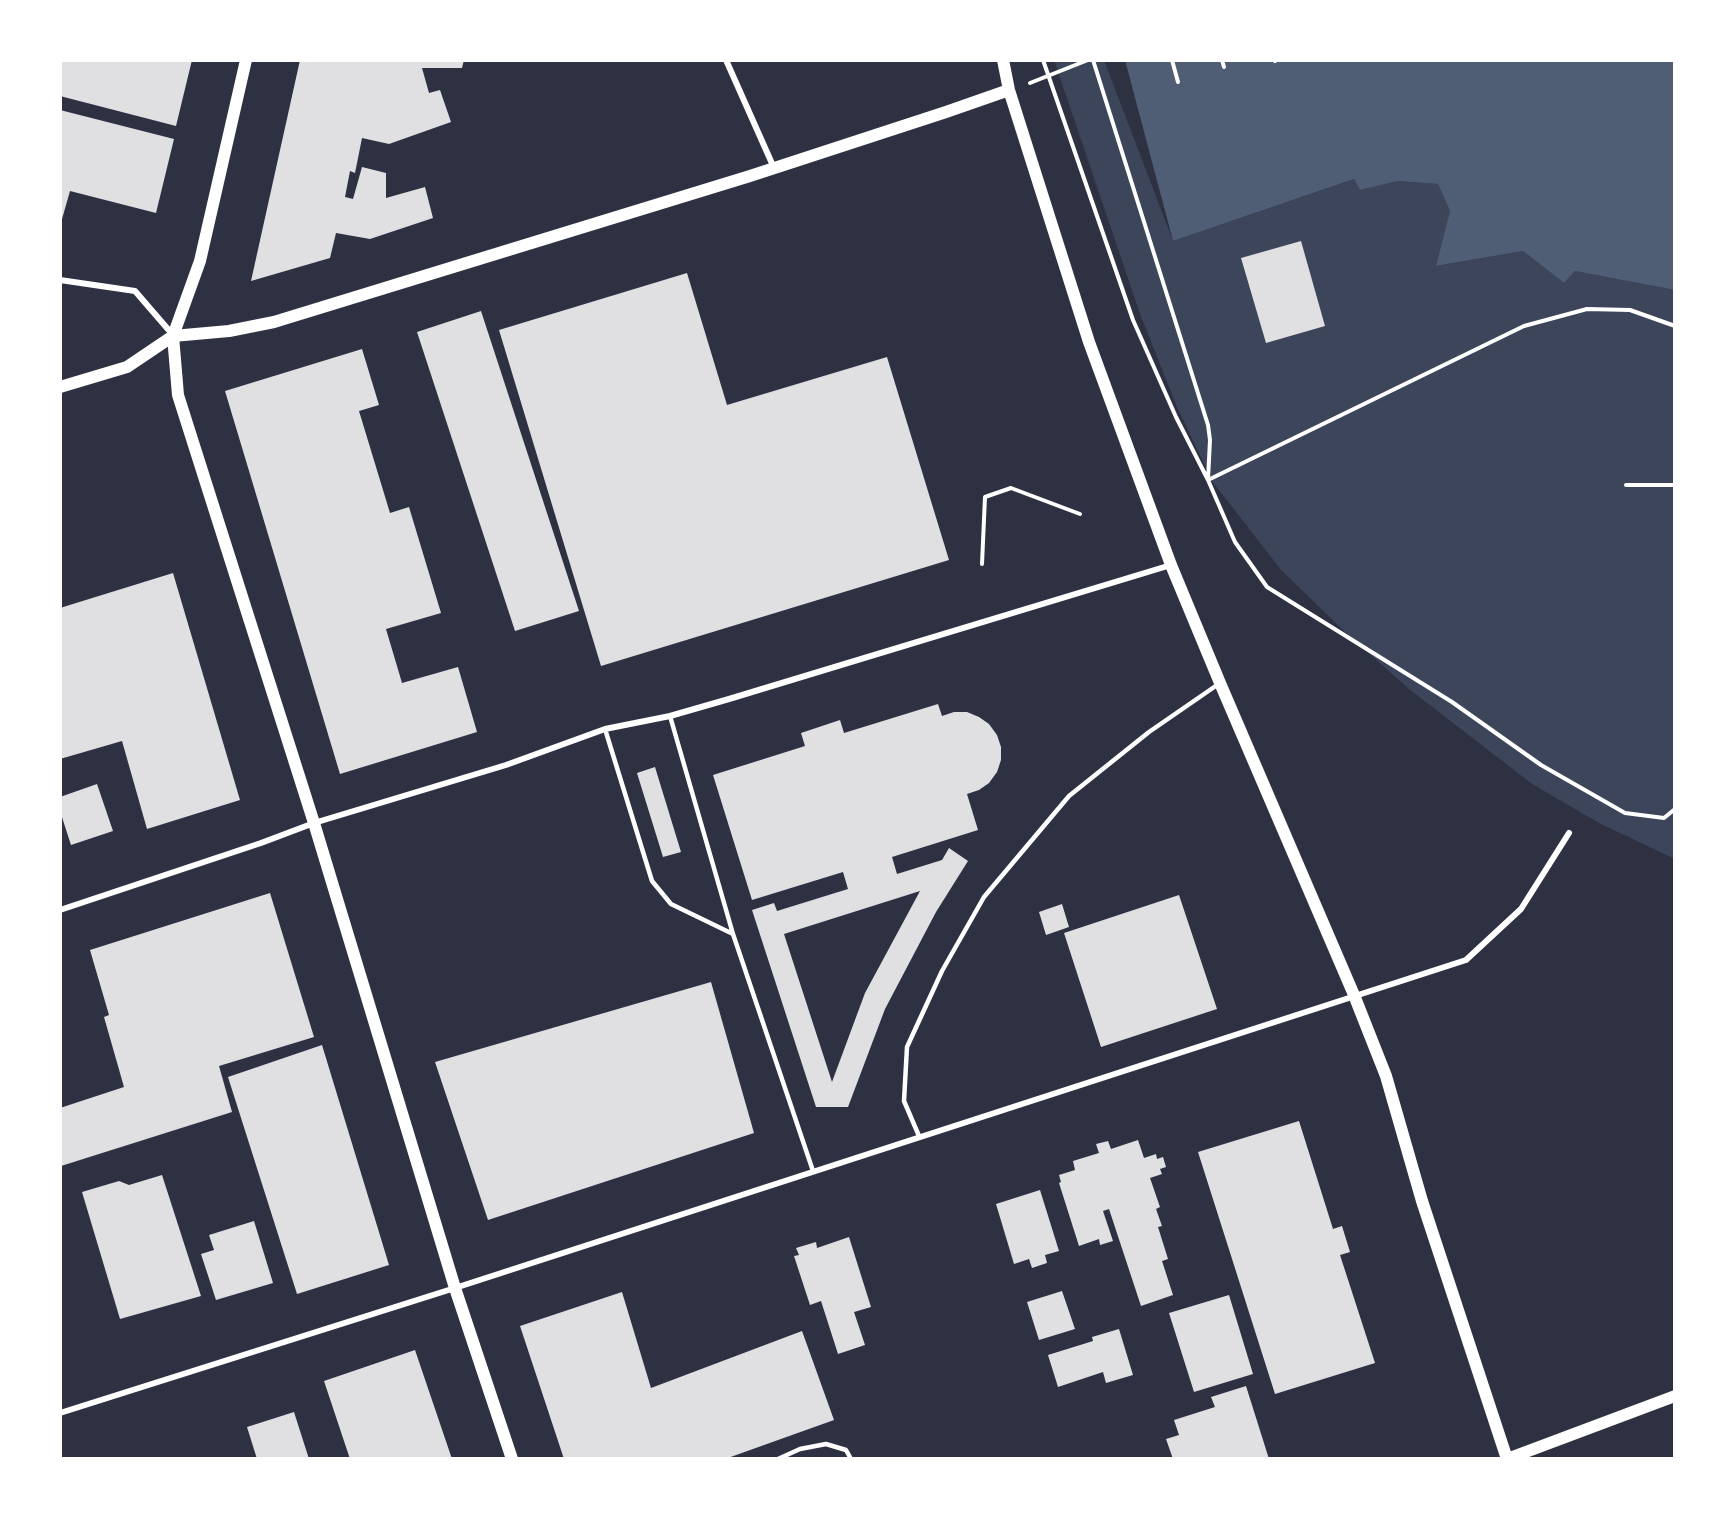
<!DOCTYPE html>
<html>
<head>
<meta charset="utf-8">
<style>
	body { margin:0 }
	#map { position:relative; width:1735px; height:1519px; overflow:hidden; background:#2d3142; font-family:"Times New Roman",serif }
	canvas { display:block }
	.frame { position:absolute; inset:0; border:62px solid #fff; pointer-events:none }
</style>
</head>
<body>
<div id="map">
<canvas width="1735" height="1519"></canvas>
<div class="frame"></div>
</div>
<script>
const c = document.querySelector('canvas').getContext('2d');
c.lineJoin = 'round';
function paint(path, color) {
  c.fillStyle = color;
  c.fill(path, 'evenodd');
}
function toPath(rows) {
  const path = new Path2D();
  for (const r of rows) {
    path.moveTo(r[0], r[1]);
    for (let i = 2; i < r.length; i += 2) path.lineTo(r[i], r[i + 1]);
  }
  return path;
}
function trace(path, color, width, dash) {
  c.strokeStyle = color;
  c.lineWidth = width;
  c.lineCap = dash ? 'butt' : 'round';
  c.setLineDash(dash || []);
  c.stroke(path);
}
paint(toPath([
	[1054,60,1104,60,1173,241,1354,179,1360,190,1398,181,1438,184,1450,211,1437,266,1523,251,1564,283,1575,271,1675,290,1675,859,1601,824,1532,784,1409,689,1345,632,1281,570,1212,481,1177,407,1140,314]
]), '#3c4559');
paint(toPath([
	[1125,60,1675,60,1675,290,1575,271,1564,283,1523,251,1436,266,1450,211,1438,184,1398,181,1360,190,1354,179,1173,241]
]), '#4f5d75');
paint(toPath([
	[60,60,192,60,176,126,60,96],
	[300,60,464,60,462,68,422,68,429,93,440,90,451,122,389,144,362,138,355,173,350,171,345,197,353,199,362,167,386,173,386,198,425,187,433,218,370,239,336,233,330,258,251,281],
	[60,110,174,139,156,213,70,191,60,226],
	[1301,241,1325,326,1266,343,1241,258],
	[687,273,727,405,887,357,949,560,601,666,499,330],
	[481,311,579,611,515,631,417,332],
	[362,349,379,405,359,411,390,513,409,507,441,613,386,629,402,683,458,667,477,732,340,774,225,391],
	[173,573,240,800,147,829,122,741,60,759,60,608],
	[938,704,942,716,954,712,967,712,979,717,989,724,997,735,1001,747,1001,760,997,772,989,783,979,790,967,794,978,830,892,857,897,874,942,860,949,848,968,861,936,912,885,1009,848,1107,816,1107,752,910,774,903,777,911,848,889,843,872,752,900,713,775,805,746,801,733,840,720,844,733],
	[920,891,865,993,832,1082,784,934],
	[655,767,681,852,663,857,637,773],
	[97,784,113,831,71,845,60,811,60,797],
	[270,893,314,1037,219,1066,232,1112,61,1166,60,1108,124,1087,104,1017,109,1015,90,950],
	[1179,895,1217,1009,1101,1047,1064,933],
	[1062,904,1069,927,1046,935,1039,912],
	[711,982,754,1133,488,1220,435,1062],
	[322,1045,389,1265,297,1294,228,1077],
	[1299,1121,1333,1229,1342,1226,1350,1252,1340,1255,1375,1363,1275,1394,1198,1152],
	[1138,1140,1144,1158,1156,1154,1157,1159,1163,1157,1166,1167,1160,1169,1162,1174,1150,1178,1160,1207,1156,1209,1162,1226,1158,1227,1168,1259,1162,1261,1173,1295,1141,1306,1109,1209,1103,1211,1113,1241,1100,1245,1099,1239,1079,1246,1059,1183,1061,1182,1059,1175,1075,1170,1073,1161,1099,1153,1096,1144,1108,1141,1111,1149],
	[162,1175,201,1296,120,1319,82,1192,119,1181,129,1185],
	[1040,1190,1059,1251,1045,1255,1047,1263,1032,1268,1029,1259,1014,1264,996,1204],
	[254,1221,273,1283,216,1300,201,1254,214,1250,209,1235],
	[849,1237,871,1307,854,1312,865,1345,838,1354,821,1301,810,1305,794,1256,799,1255,796,1248,816,1242,817,1248],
	[1062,1291,1075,1329,1039,1340,1027,1302],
	[622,1292,651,1388,802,1331,834,1420,725,1459,564,1459,520,1326],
	[1229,1295,1253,1374,1194,1392,1169,1313],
	[1119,1329,1133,1375,1106,1383,1103,1372,1058,1387,1048,1355,1093,1341,1092,1337],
	[415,1350,452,1459,350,1459,324,1381],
	[1246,1386,1269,1459,1173,1459,1166,1439,1179,1435,1174,1420,1215,1407,1211,1397],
	[294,1412,309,1459,257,1459,247,1427]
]), '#e0e0e3');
trace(toPath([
	[1043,60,1133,320,1176,417,1208,480,1235,542,1267,587,1452,702,1541,765,1625,813,1664,818,1675,809],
	[1093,60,1208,425,1210,440,1208,479],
	[1172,60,1178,82],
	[1222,60,1224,67],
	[1274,60,1275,61],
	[1030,83,1088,60],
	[1208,480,1524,326,1587,309,1630,310,1675,326],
	[1626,485,1675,485],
	[982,564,985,497,1011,488,1080,514]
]), '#fff', 4);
trace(toPath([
	[670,716,733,934,813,1171],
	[605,729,652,881,671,904,733,934],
	[919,1136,904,1101,907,1047,942,971,984,897,1069,796,1149,732,1220,683],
	[778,1459,800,1449,826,1444,846,1450,851,1459]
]), '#fff', 4.5);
trace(toPath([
	[726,60,774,168],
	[60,280,135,291,173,335],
	[60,910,261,843,314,823,506,765,605,729,670,716,729,699,1171,565],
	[60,1413,455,1288,1466,960,1521,909,1569,833]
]), '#fff', 6);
trace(toPath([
	[246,60,200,261,173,336,178,395,314,823,455,1288,512,1459],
	[1003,60,1009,90,1089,342,1171,565,1220,683,1354,995,1386,1076,1422,1201,1507,1459],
	[60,387,127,367,173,336,229,331,274,322,750,176,946,112,1009,90],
	[1507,1459,1675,1396]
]), '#fff', 12);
</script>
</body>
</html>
